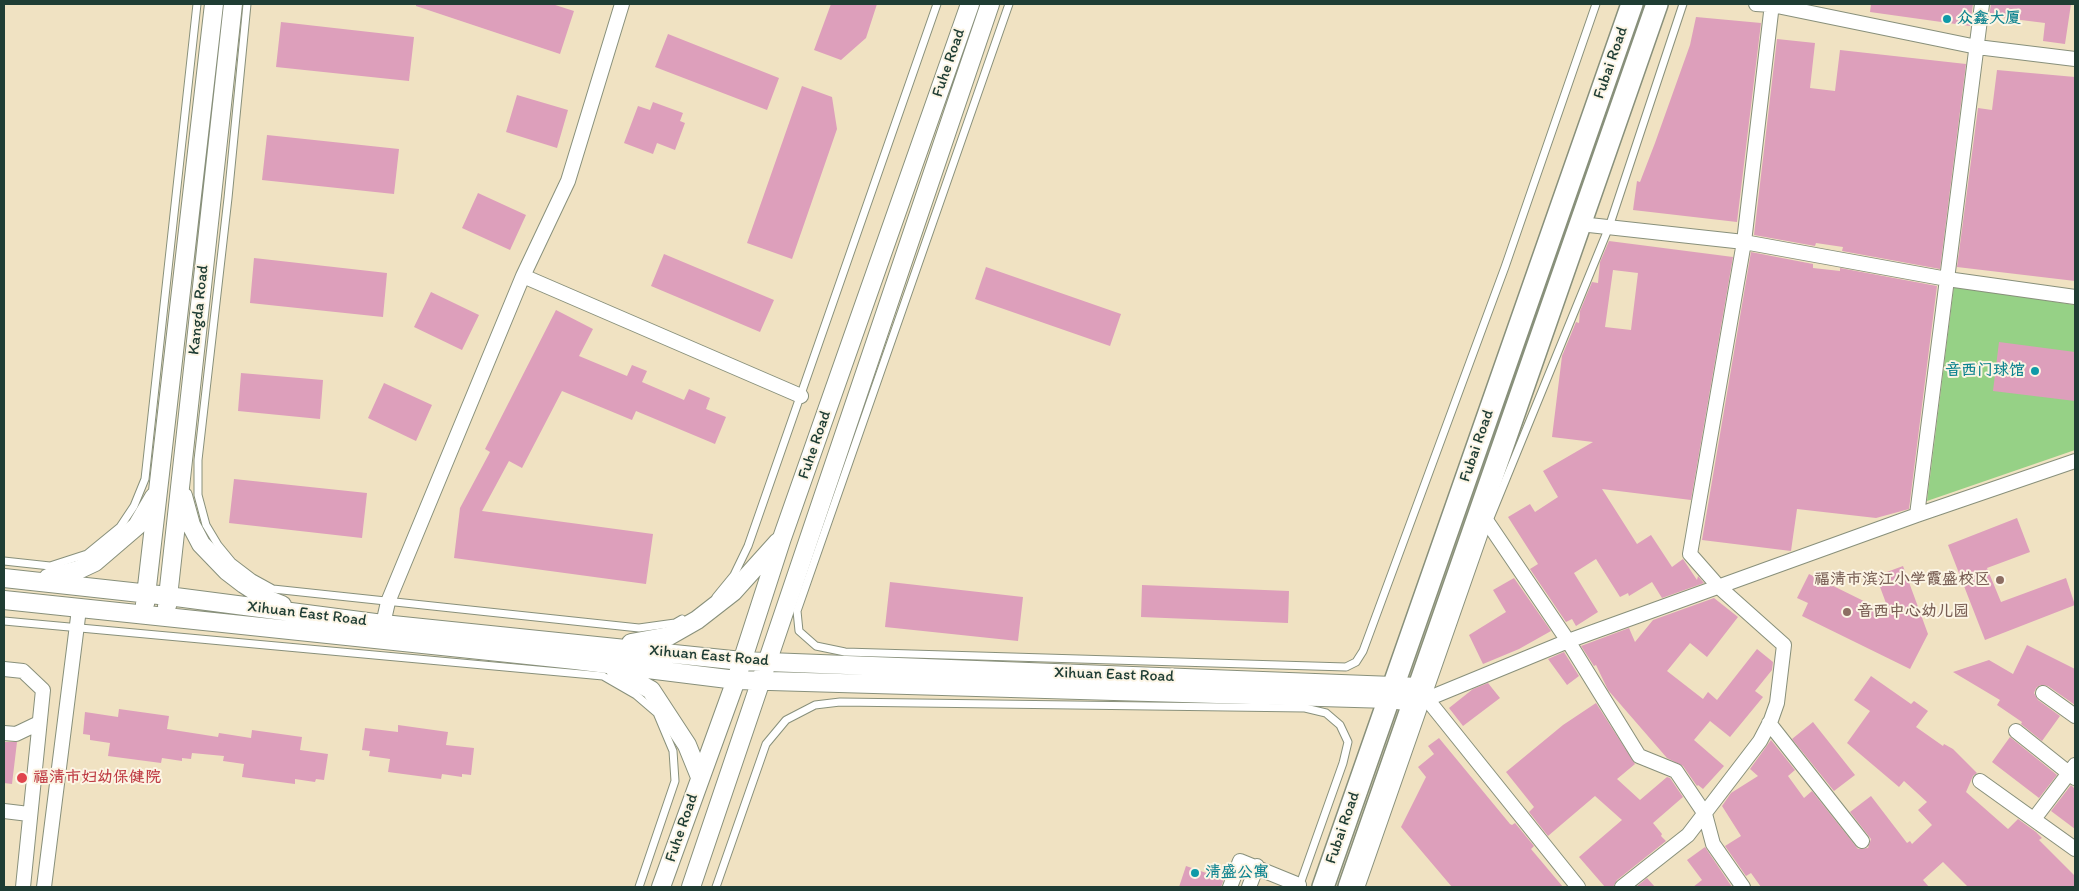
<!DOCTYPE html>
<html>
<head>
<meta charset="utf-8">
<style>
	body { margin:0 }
	#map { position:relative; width:2079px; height:891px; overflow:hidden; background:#f0e2c2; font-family:Itim,sans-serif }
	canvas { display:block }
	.frame { position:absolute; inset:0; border:5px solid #1f3d34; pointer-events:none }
</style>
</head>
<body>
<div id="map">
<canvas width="2079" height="891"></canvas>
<div class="frame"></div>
</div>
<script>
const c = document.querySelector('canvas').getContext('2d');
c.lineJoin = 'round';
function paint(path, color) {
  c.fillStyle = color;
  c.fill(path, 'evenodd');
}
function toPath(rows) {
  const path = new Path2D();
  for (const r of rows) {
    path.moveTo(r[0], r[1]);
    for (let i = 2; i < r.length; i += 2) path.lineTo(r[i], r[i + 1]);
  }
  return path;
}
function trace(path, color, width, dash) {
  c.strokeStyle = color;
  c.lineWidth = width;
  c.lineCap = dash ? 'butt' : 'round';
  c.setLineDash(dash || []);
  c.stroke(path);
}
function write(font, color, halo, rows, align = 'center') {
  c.font = font + ' Itim,"LXGW WenKai TC",sans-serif';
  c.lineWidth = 4;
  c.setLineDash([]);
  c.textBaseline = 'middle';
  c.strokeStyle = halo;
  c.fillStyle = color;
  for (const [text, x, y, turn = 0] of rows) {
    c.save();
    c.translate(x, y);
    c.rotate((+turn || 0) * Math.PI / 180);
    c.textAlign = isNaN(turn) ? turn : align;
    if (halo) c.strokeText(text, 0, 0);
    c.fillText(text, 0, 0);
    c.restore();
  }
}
paint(toPath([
	[1954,286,2075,305,2075,450,1927,501]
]), '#96d186');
paint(toPath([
	[416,4,552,4,574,11,560,54,416,6],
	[831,4,877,4,866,38,841,60,814,50],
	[1871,4,1973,4,1970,26,1870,12],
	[1991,4,2071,4,2065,44,2043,41,2045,23,1989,16],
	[1696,17,1761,23,1737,222,1633,210,1637,181,1640,182,1655,143,1690,45],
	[281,22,414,37,409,81,276,67],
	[668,34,779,78,767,110,655,67],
	[1777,39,1815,43,1810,88,1835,91,1840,50,1966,64,1940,269,1842,251,1843,247,1816,243,1815,246,1754,235],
	[1997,70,2075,77,2075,281,1957,267,1978,108,1992,110],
	[802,86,832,97,837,129,792,259,747,243],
	[517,95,568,110,557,148,506,132],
	[653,102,683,113,680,121,685,123,675,150,657,143,653,154,624,143,638,106,650,110],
	[267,135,399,149,394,194,262,180],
	[478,193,526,215,510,250,462,228],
	[1609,241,1733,257,1691,500,1602,489,1637,544,1651,535,1672,567,1683,559,1697,580,1698,576,1704,583,1662,598,1652,582,1629,596,1628,593,1620,597,1596,559,1574,573,1598,612,1576,626,1572,619,1566,622,1530,569,1538,564,1508,517,1530,504,1535,512,1558,497,1543,471,1593,442,1552,437,1562,356,1576,322,1579,323,1580,311,1592,282,1598,283,1600,262],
	[1613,270,1638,273,1631,330,1605,327],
	[1751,252,1813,264,1813,268,1840,271,1840,268,1937,286,1909,509,1876,518,1797,509,1791,551,1702,540],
	[664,254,774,300,760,332,651,286],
	[254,258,387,273,383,317,250,303],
	[986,267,1121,314,1110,346,975,299],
	[431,292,479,315,462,350,414,327],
	[556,310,593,329,579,356,627,376,632,365,647,371,642,382,684,400,689,389,710,398,706,409,726,417,715,444,636,411,632,420,562,391,522,468,509,461,482,511,653,534,646,584,454,558,460,508,490,452,485,449],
	[1999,342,2075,352,2075,401,1993,391],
	[241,373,323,380,320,419,238,411],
	[384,383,432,405,416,441,368,418],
	[234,479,367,493,362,538,229,523],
	[2017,518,2030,552,1987,568,2001,602,2066,578,2075,605,1985,640,1948,545],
	[1903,566,1928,634,1910,669,1802,616,1808,603,1797,598,1809,574,1890,614,1876,576],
	[1514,578,1551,631,1519,649,1483,664,1469,635,1506,612,1493,590],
	[890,582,1023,597,1018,641,885,627],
	[1142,585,1289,591,1288,623,1141,617],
	[1714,598,1738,617,1707,657,1690,643,1667,671,1703,699,1708,692,1717,700,1757,649,1773,662,1772,670,1755,691,1763,697,1730,737,1710,721,1694,740,1724,766,1703,789,1698,785,1697,786,1683,766,1667,758,1608,690,1596,665,1594,666,1581,646,1629,628,1635,642,1653,620],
	[2027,645,2075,669,2075,705,2048,686,2040,685,2036,688,2034,693,2038,700,2060,716,2042,741,2021,724,2022,722,1997,705,2000,700,1953,672,1989,660,2013,674],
	[1564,652,1579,676,1567,685,1548,659],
	[1871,676,1911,704,1914,701,1928,711,1916,727,1943,746,1944,744,1953,749,1977,773,1973,776,1966,792,2008,829,2018,819,2036,832,2042,838,2039,840,2075,876,2075,887,1968,887,1943,862,1923,880,1929,887,1761,887,1751,873,1746,876,1725,846,1741,836,1722,806,1731,793,1758,776,1750,769,1771,740,1795,770,1788,776,1804,798,1812,791,1858,849,1868,848,1871,839,1850,812,1871,796,1907,843,1910,841,1912,844,1932,825,1918,810,1927,802,1904,781,1899,787,1847,743,1870,711,1854,700],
	[1488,683,1500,698,1463,726,1449,708,1473,689],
	[1596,703,1635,764,1617,779,1640,800,1667,777,1670,778,1683,797,1653,823,1662,834,1661,836,1666,841,1617,880,1613,887,1605,887,1579,857,1622,820,1595,796,1548,836,1529,812,1534,807,1506,772,1563,725],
	[119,709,169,716,167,729,218,737,219,733,251,738,252,730,302,737,300,750,328,754,324,780,316,779,315,782,295,779,295,784,242,777,244,764,223,761,224,756,192,753,191,759,182,758,182,761,162,758,161,763,108,756,110,743,90,740,90,735,83,734,85,712,118,717],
	[1813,722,1855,775,1834,791,1792,739],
	[398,725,448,732,446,745,474,748,471,775,462,774,462,777,442,774,441,779,388,772,390,759,369,756,370,751,362,750,365,728,398,732],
	[2010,737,2057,775,2039,798,1992,762],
	[1439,738,1510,824,1512,825,1515,823,1534,846,1531,849,1563,887,1452,887,1401,827,1426,777,1418,767,1434,754,1428,746],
	[4,742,17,742,12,784,4,783],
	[2071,785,2075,789,2075,829,2051,811],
	[1705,847,1732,887,1693,887,1702,880,1687,860],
	[1186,866,1224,879,1221,887,1179,887],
	[1647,878,1655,887,1636,887]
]), '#dd9fbb');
const service = toPath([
	[247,4,228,198,198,460,198,495,206,525,218,545,232,562,253,578,273,589,639,628,675,623,682,619],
	[1009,4,797,611,799,631,816,646,845,652,1346,667,1356,662,1363,651,1505,267,1596,4],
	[4,561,50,566,87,554,120,527,134,506,145,479,197,4],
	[716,597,734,575,748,546,937,4],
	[4,621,603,676,636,695,657,713,673,751,675,781,639,887],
	[716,887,766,744,786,720,815,705,840,702,1305,708,1326,713,1340,725,1348,742,1343,763,1299,887],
	[1361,887,1488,523,1609,227,1683,4]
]);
const minor = toPath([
	[1756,4,1772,5,1977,47,2075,59],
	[1580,224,1744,242,1947,279,2075,297],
	[523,276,801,396],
	[1917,515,1982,4],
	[1488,523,1568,641,1639,756,1676,771,1705,814,1713,844,1743,887],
	[383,624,388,602,523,276,568,181,622,4],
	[4,669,23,671,43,690,23,887],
	[2043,693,2075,716],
	[1416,695,1427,699,1568,641,1917,515,2075,461],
	[1427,699,1578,887],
	[1769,723,1862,841],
	[2016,731,2075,778],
	[4,733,16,734,39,723],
	[1980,781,2075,849],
	[4,811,29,814],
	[2034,819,2075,765],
	[44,887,79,609],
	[1230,887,1240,861,1299,885],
	[1249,887,1257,866],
	[1622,887,1688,835,1760,741,1771,720,1777,703,1784,645,1719,587,1690,554,1744,242,1772,4]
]);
const tertiary = toPath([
	[183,496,191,525,201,544,227,571,244,584,267,599,282,605],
	[4,578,168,596,383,624,742,661,1419,687],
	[48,578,78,570,95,562,137,526,154,497],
	[4,600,575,660,736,680,1389,699,1414,702],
	[145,604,214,4],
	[167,606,233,4],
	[631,643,669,636,697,620,733,592,778,542],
	[615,670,651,690,687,745,700,777],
	[661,887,736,680,782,538,970,4],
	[691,887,990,4]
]);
const primary = toPath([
	[1323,887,1632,4],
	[1349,887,1657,4]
]);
trace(service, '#88907b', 9);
trace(minor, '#88907b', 16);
trace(tertiary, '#88907b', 20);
trace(primary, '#88907b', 24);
trace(service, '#fff', 7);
trace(minor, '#fff', 14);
trace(tertiary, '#fff', 18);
trace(primary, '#fff', 21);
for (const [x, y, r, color] of [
	[1947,19,5,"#0f9aa8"],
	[2035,371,5,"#0f9aa8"],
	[2000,580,5,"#8d6e63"],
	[1847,612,5,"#8d6e63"],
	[22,778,6,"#e0444e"],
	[1195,873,5,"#0f9aa8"]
]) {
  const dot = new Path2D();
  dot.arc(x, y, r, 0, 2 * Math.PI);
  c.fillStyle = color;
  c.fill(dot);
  trace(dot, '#fcf5e5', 2);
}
write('bold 16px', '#0d838f', '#fcf5e5', [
	["众鑫大厦",1957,19],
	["音西门球馆",2025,371,"right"],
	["清盛公寓",1205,873]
], 'left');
write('16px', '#1f3d34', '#fcf5e5', [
	["Fuhe Road",949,63,-71],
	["Fubai Road",1611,63,-71],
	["Kangda Road",199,310,-84],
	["Fuhe Road",815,445,-71],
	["Fubai Road",1477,446,-71],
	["Xihuan East Road",307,614,7],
	["Xihuan East Road",709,656,5],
	["Xihuan East Road",1114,675,2],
	["Fuhe Road",682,828,-71],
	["Fubai Road",1343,828,-71]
]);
write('bold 16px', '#785e54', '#fcf5e5', [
	["福清市滨江小学霞盛校区",1990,580],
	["音西中心幼儿园",1857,612,"left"]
], 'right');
write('bold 16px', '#be3a42', '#fcf5e5', [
	["福清市妇幼保健院",33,778]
], 'left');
</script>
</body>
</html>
